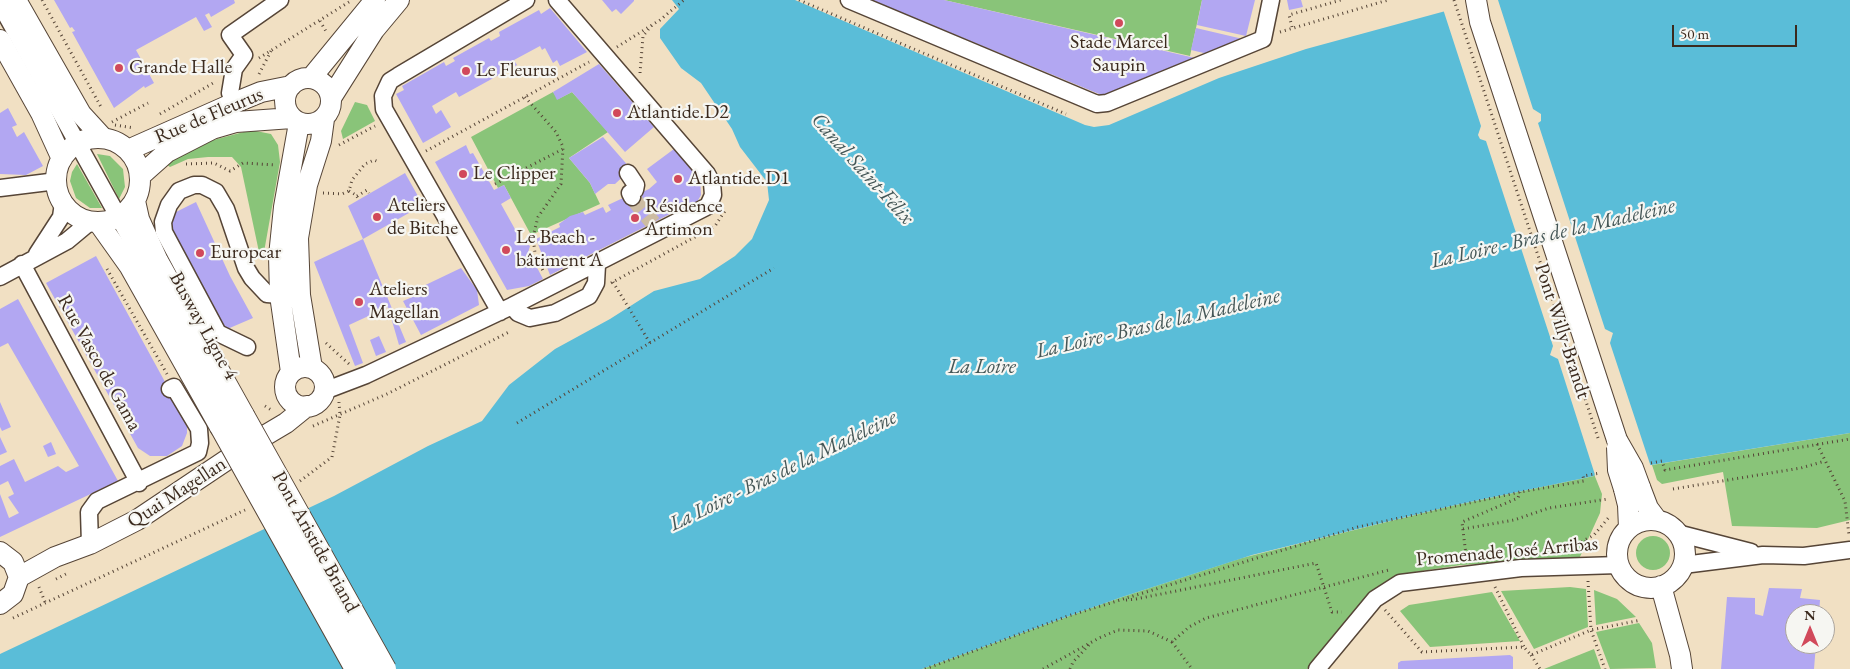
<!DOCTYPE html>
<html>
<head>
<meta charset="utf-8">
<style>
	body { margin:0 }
	#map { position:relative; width:1850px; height:669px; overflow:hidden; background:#f1e0c3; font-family:"EB Garamond",serif }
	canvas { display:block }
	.north { position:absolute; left:1785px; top:604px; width:50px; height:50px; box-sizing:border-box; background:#f6f6f2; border:1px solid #aba49d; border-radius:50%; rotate:0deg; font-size:14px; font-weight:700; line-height:20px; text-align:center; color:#3b2a1e }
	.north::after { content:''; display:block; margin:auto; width:18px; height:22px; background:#d1495b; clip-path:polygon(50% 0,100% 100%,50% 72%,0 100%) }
	.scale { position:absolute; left:1672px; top:25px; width:125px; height:22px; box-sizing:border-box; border:2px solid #3b2a1e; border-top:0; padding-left:6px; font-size:15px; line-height:18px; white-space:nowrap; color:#3b2a1e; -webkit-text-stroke:4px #f6f6f2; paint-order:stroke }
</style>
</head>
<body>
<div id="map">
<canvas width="1850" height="669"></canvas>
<div class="north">N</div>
<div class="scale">50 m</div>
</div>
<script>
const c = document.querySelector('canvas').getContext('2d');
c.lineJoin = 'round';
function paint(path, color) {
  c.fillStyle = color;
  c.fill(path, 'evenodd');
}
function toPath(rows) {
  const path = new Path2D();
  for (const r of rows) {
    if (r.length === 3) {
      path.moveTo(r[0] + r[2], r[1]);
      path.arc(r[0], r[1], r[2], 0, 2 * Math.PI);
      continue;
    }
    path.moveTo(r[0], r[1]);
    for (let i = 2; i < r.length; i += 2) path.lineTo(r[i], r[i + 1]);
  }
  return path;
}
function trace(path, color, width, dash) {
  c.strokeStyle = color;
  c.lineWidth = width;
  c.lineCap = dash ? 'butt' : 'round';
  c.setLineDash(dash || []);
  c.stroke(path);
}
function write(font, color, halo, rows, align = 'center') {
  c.font = font + ' "EB Garamond",serif';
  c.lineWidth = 4.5;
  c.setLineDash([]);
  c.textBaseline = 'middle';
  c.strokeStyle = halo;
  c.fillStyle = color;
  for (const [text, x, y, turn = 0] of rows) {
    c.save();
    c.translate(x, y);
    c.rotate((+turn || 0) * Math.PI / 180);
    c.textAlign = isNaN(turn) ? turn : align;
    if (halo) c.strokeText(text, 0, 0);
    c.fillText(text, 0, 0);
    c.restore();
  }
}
paint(toPath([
	[944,0,1202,0,1190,56],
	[553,92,558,99,572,92,608,132,569,158,590,183,600,204,531,235,504,185,498,188,471,137],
	[355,102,367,105,375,121,343,139,341,131],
	[251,130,271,134,278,145,280,162,264,252,259,252,241,167,232,157,208,157,188,159,170,167,166,164,173,158,206,142],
	[97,154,110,156,123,169,125,187,119,199],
	[77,164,102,208,90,208,76,198,70,181,72,172],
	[1850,433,1850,520,1817,528,1732,526,1723,472,1662,484,1657,480,1652,465],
	[1594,474,1602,494,1600,513,1579,559,1461,565,1415,572,1396,578,1368,596,1307,669,922,669,1122,597,1242,558,1451,506,1594,476],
	[1653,553,17],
	[1570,587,1586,589,1588,627,1534,649,1501,591],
	[1594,590,1617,599,1636,617,1596,625],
	[1492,592,1520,641,1430,647,1400,611,1409,605],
	[1639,623,1652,643,1656,668,1610,669,1596,632],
	[1594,649,1601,669,1544,669]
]), '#89c479');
paint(toPath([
	[672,0,795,0,1085,125,1094,127,1109,125,1219,78,1306,49,1486,0,1850,0,1850,433,1595,474,1594,476,1451,506,1252,555,1122,597,922,669,0,669,0,654,334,496,428,446,482,421,509,385,555,349,610,319,654,291,700,279,735,256,752,239,769,200,767,182,740,147,732,129,701,83,681,68,660,38,660,29,679,9]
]), '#5abdd8');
paint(toPath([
	[1477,0,1498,0,1533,109,1541,114,1541,121,1538,123,1605,329,1613,333,1610,343,1651,467,1596,478,1558,359,1550,355,1553,346,1486,141,1480,139,1478,135,1481,126,1443,9]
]), '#f1e0c3');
paint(toPath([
	[54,0,234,0,235,3,211,17,209,13,205,15,212,27,204,31,196,17,136,50,154,83,145,88,144,86,114,108,72,32,75,31,72,27,70,28],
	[602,0,634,0,634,1,621,14,616,9,612,12],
	[871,0,944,0,1195,58,1104,96],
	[1202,0,1255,0,1246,36,1197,25],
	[1287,0,1301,0,1303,7,1289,10],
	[550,8,587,52,560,66,557,60,553,63,545,48,542,50,540,46,514,60,517,65,459,97,456,92,432,106,436,114,441,110,451,127,423,143,396,94,404,90,402,86,444,62,446,66,455,61,453,58,489,38,491,41,500,36,499,32,539,10,541,14],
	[1196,28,1243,39,1208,54,1191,50],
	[599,64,654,127,625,152,572,92,557,100,553,92],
	[8,108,17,125,12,127,17,137,24,132,43,166,26,175,0,174,0,113],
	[603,137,631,169,615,184,608,184,595,194,590,183,569,158],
	[466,145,470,154,473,153,494,190,504,185,511,198,501,204,521,240,530,246,527,256,530,254,543,279,529,286,507,290,435,162],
	[674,149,700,176,701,195,696,204,686,210,670,214,550,275,536,239,560,227,559,224,570,216,583,212,585,215,603,207,606,213,611,210,608,205,623,198,624,201,649,189,657,182,647,169],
	[405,173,423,205,363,239,348,206],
	[196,202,230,276,253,318,225,330,169,230,174,213],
	[363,239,406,342,399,345,388,307,349,325,363,363,355,366,314,262],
	[96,256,187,422,187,433,182,446,167,456,150,456,138,448,46,283],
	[461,268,477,290,479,305,421,335,403,301,417,295,415,290],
	[18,299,118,481,0,537,0,494,9,518,19,513,8,497,14,494,8,481,0,485,0,466,14,459,25,482,58,466,66,472,79,466,8,343,0,347,0,309],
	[379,336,386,352,376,356,370,340],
	[0,402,11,427,2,431,0,427],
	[0,437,7,452,0,455],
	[51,442,56,454,48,457,43,446],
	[1769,588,1802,589,1800,598,1820,600,1819,614,1795,614,1795,644,1816,644,1814,669,1721,669,1727,597,1755,598,1755,614,1763,616],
	[1510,655,1513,657,1513,669,1398,669,1398,663,1401,661]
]), '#b2a7f2');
trace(toPath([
	[632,197,653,223]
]), '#cdbca2', 16, [16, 8]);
const minor = toPath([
	[849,0,1097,104,1107,103,1263,39,1271,0],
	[0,4,232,421],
	[234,103,230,93,234,69,244,55,230,35,280,0],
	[628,173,636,185,635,190,630,193,632,197],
	[0,188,57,181],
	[37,254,61,217,63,203],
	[22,264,139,483],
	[0,277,67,241,91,221],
	[512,306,518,313,530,318,555,313,589,296,596,283,597,265],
	[500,312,384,109,383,96,390,81,398,76,526,0],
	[247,347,218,333,164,232,163,222,169,205,179,191,194,185,202,185,216,192,226,209,246,268,252,278,267,294,280,295],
	[324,391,366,375,512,306,708,206,713,195,712,183,707,174,557,0],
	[1677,533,1751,552],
	[90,544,89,512,97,501,198,452,200,443,199,429,174,387,170,389],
	[1683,565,1763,555,1804,556,1850,550],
	[1317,669,1375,599,1400,583,1521,568,1619,565]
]);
const major = toPath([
	[16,0,81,114,103,138],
	[1476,0,1480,22,1617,440],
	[0,40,41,113,62,159],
	[308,101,23],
	[311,78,375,0],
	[331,98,374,30,399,0],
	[98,180,42],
	[128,150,234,103,261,92,291,86],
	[140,176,167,152,212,129,236,122,292,118],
	[135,201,139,219,158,261,244,415],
	[98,222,130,267,220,427],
	[305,387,20],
	[312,368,300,295,298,238,307,185,321,141,324,119],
	[291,372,280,295,279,256,284,207,299,123],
	[1640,487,1648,508,1657,520],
	[1624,489,1628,505,1629,528],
	[1651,554,34],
	[0,552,13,562,19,577,13,594,0,604],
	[19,577,55,557,90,544,137,520,249,445,286,423,307,406],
	[1661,586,1680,655,1682,669]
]);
trace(minor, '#564537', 19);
trace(major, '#564537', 22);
trace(toPath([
	[42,0,101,107],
	[799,0,1066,114],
	[320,21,327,33],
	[1292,27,1289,15,1341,0],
	[1280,32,1388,0],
	[617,47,660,20,684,0],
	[259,58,349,2],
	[640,73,643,36,652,25],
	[259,74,271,51],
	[525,97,556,132,563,147,561,184,538,217,533,237,535,253,544,273],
	[160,114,215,82],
	[112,122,148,103],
	[115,125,134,128],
	[339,145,375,126],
	[426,151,589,62],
	[186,164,214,163,230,171,243,163,275,165],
	[495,184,563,149],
	[349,191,356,195,359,200],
	[323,193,342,194,349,191,352,180,365,164,374,160,379,162],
	[357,196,367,190,369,193],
	[107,269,167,374],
	[613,282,650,343],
	[611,283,715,226,725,211],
	[326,343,349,364],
	[265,406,273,411],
	[517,423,774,268],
	[313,426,387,394,511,331],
	[1817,444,1845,501,1849,535],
	[1651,463,1662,461,1665,470,1850,439],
	[300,481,332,457,340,415,339,402],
	[1673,489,1801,468,1825,461],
	[1463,529,1514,520,1549,508,1608,499],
	[1586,540,1586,552],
	[1543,549,1572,547,1594,535,1610,516],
	[1466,555,1462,522,1518,498,1520,492],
	[1422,562,1505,552],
	[56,579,68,573],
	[1588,581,1591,630,1605,669],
	[39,587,45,602],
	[1495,587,1524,647],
	[1126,600,1136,599,1316,563,1332,612,1342,612],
	[1385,610,1422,652,1524,647,1531,655,1591,630,1641,620],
	[13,618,245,510],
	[1172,642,1192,669],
	[1531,655,1540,669],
	[925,669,1068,616,1358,527,1520,492,1584,481,1583,476,1600,473],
	[1043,669,1099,638,1118,630,1148,631,1172,642,1189,627,1206,618,1389,570],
	[1070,669,1073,662,1089,645]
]), '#564537', 3, [1, 4]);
trace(minor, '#fff', 16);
trace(major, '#fff', 20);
const minorBridge = toPath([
	[232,421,370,669]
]);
const majorBridge = toPath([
	[244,415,386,669],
	[220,427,355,669],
	[1617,440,1633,468,1640,487],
	[1617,447,1618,470,1624,489]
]);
trace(minorBridge, '#564537', 19, []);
trace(majorBridge, '#564537', 22, []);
trace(toPath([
	[1454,0,1599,441]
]), '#564537', 3, [1, 4]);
trace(minorBridge, '#fff', 16);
trace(majorBridge, '#fff', 20);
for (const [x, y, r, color] of [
	[1119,23,5,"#d1495b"],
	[119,68,5,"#d1495b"],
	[466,71,5,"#d1495b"],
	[617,113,5,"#d1495b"],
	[463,174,5,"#d1495b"],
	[678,179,5,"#d1495b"],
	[377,217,5,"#d1495b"],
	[635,218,5,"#d1495b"],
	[506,250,5,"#d1495b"],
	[200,253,5,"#d1495b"],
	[359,302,5,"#d1495b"]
]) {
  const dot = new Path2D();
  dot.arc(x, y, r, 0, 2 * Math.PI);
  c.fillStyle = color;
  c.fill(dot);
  trace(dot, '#f6f6f2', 2);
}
write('20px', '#3b2a1e', '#f6f6f2', [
	["Stade Marcel",1119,43,"center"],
	["Saupin",1119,66,"center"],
	["Grande Halle",129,68],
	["Le Fleurus",476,71],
	["Atlantide.D2",627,113],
	["Le Clipper",473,174],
	["Atlantide.D1",688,179],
	["Ateliers",387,206],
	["de Bitche",387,229],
	["Résidence",645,207],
	["Artimon",645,230],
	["Le Beach -",516,238],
	["bâtiment A",516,261],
	["Europcar",210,253],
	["Ateliers",369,290],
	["Magellan",369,313]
], 'left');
write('20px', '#3b2a1e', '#f6f6f2', [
	["Rue de Fleurus",209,116,-23],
	["Busway Ligne 4",203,326,61],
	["Pont Willy-Brandt",1562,331,72],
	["Rue Vasco de Gama",99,363,61],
	["Quai Magellan",177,493,-33],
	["Pont Aristide Briand",315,542,61],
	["Promenade José Arribas",1507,552,-5]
]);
write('italic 21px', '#445656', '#f6f6f2', [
	["Canal Saint-Félix",862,169,48],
	["La Loire - Bras de la Madeleine",1553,234,-13],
	["La Loire - Bras de la Madeleine",1158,324,-13],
	["La Loire",982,367],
	["La Loire - Bras de la Madeleine",783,471,-26]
]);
</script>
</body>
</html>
